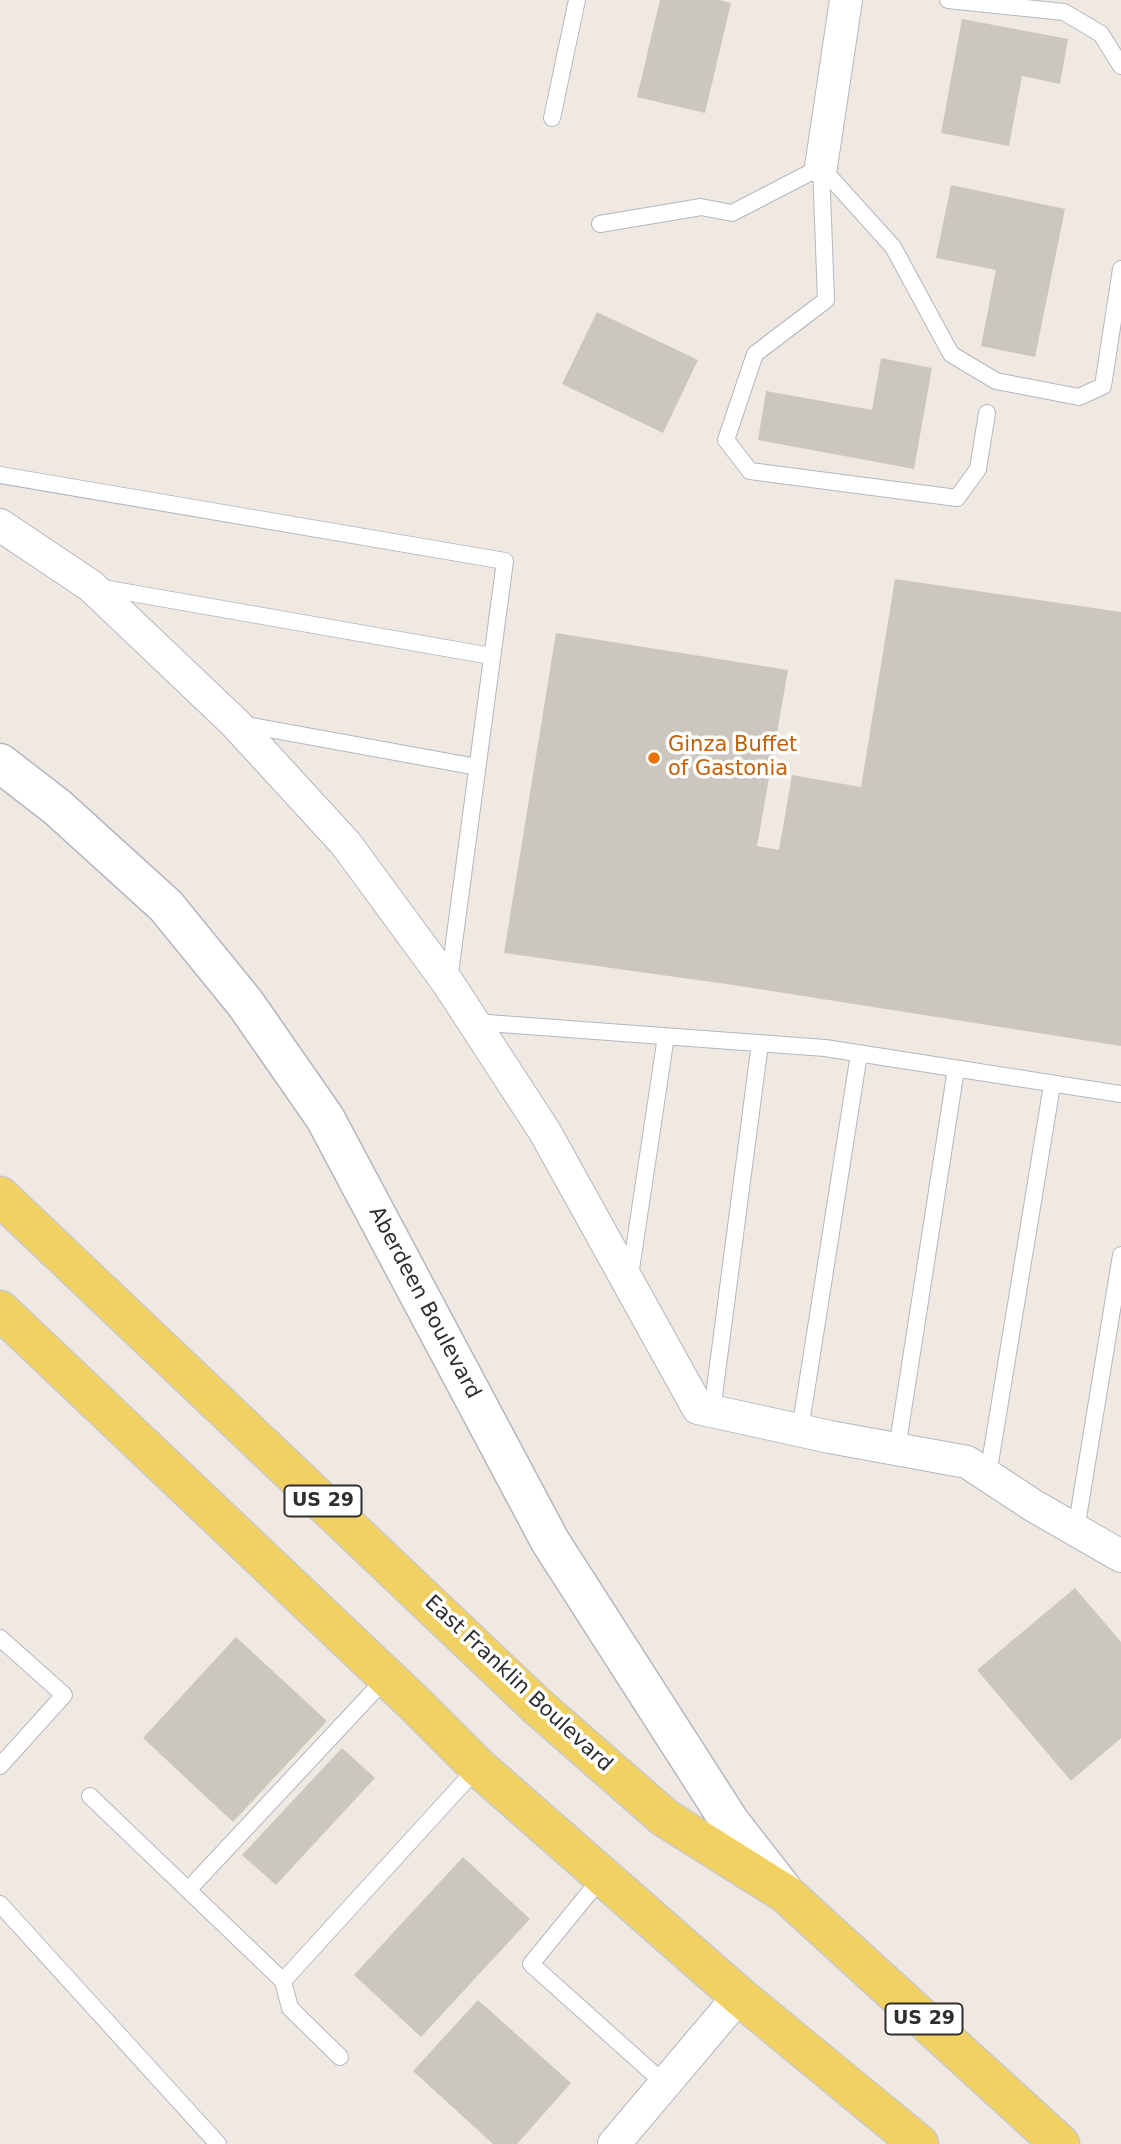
<!DOCTYPE html>
<html>
<head>
<meta charset="utf-8">
<style>
	body { margin:0 }
	canvas { display:block; background:#efe9e1 }
</style>
</head>
<body>
<canvas width="1121" height="2144"></canvas>
<script>
const c = document.querySelector('canvas').getContext('2d');
c.lineJoin = 'round';
function paint(path, color) {
  c.fillStyle = color;
  c.fill(path, 'evenodd');
}
function toPath(rows) {
  const path = new Path2D();
  for (const r of rows) {
    path.moveTo(r[0], r[1]);
    for (let i = 2; i < r.length; i += 2) path.lineTo(r[i], r[i + 1]);
  }
  return path;
}
function trace(path, color, width, dash) {
  c.strokeStyle = color;
  c.lineWidth = width;
  c.lineCap = dash ? 'butt' : 'round';
  c.setLineDash(dash || []);
  c.stroke(path);
}
function write(font, color, halo, rows, align = 'center') {
  c.font = font + ' "DejaVu Sans",sans-serif';
  c.lineWidth = 7;
  c.setLineDash([]);
  c.textBaseline = 'middle';
  c.strokeStyle = halo;
  c.fillStyle = color;
  for (const [text, x, y, turn = 0] of rows) {
    c.save();
    c.translate(x, y);
    c.rotate((+turn || 0) * Math.PI / 180);
    c.textAlign = isNaN(turn) ? turn : align;
    if (halo) c.strokeText(text, 0, 0);
    c.fillText(text, 0, 0);
    c.restore();
  }
}
paint(toPath([
	[660,0,720,0,731,3,705,113,637,97],
	[962,19,1068,39,1060,84,1022,76,1009,146,941,133],
	[951,185,1065,209,1035,357,981,346,996,270,936,258],
	[597,312,698,360,663,433,562,384],
	[881,358,932,368,914,469,758,440,766,391,872,410],
	[895,579,1121,612,1121,1046,733,985,504,953,556,633,788,670,757,846,779,850,792,775,861,787],
	[1075,1588,1121,1642,1121,1738,1071,1781,977,1670],
	[236,1637,327,1721,233,1822,143,1738],
	[342,1748,375,1778,276,1885,242,1855],
	[463,1857,530,1919,421,2037,354,1975],
	[478,2000,571,2083,517,2144,493,2144,413,2071]
]), '#cbc7bf');
const service = toPath([
	[948,0,1064,12,1101,34,1121,66],
	[552,118,577,0],
	[821,167,826,300,755,354,726,440,750,471,957,498,978,469,987,413],
	[821,167,893,247,951,354,996,381,1079,397,1103,386,1121,269],
	[600,224,701,207,732,213,821,167],
	[0,475,505,561,449,980],
	[97,587,491,656],
	[241,724,477,767],
	[474,1022,825,1048,1121,1094],
	[630,1276,666,1036],
	[712,1411,760,1043],
	[800,1430,859,1054],
	[897,1449,956,1069],
	[988,1475,1052,1085],
	[1076,1530,1121,1255],
	[0,1638,64,1695,0,1766],
	[90,1796,283,1981,478,1767],
	[602,1877,531,1964,665,2084],
	[188,1890,387,1677],
	[0,1904,218,2144],
	[283,1981,290,2008,340,2057]
]);
const minor = toPath([
	[821,167,846,0],
	[0,525,91,586,235,723,346,844,448,983,545,1132,698,1408,830,1437,967,1462,1034,1506,1121,1556],
	[614,2144,739,1996]
]);
const secondary = toPath([
	[0,763,57,807,166,906,245,1003,325,1118,550,1541,730,1822,783,1890]
]);
const primary = toPath([
	[0,1196,537,1706,665,1818,786,1894,1060,2144],
	[0,1310,414,1703,478,1767,739,1996,919,2144]
]);
trace(service, '#b4b7c1', 18);
trace(minor, '#b4b7c1', 34);
trace(secondary, '#b4b7c1', 41);
trace(primary, '#c9c9c9', 41);
trace(service, '#fff', 16);
trace(minor, '#fff', 32);
trace(secondary, '#fff', 38);
trace(primary, '#f2d163', 38);
for (const [x, y, r, color] of [
	[654,758,7,"#e8710a"]
]) {
  const dot = new Path2D();
  dot.arc(x, y, r, 0, 2 * Math.PI);
  c.fillStyle = color;
  c.fill(dot);
  trace(dot, '#fff', 2.5);
}
for (const [x, y, w] of [
	[323,1501,77],
	[924,2019,77]
]) {
  const box = new Path2D();
  box.roundRect(x - w / 2, y - 15.5, w, 31, 5);
  c.fillStyle = '#fff';
  c.fill(box);
  trace(box, '#2e2e2e', 2);
}
write('bold 19px', '#2e2e2e', null, [
	["US 29",323,1501],
	["US 29",924,2019]
]);
write('21px', '#c56008', '#fff', [
	["Ginza Buffet",668,746],
	["of Gastonia",668,770]
], 'left');
write('21px', '#2e2e2e', '#fff', [
	["Aberdeen Boulevard",424,1303,62],
	["East Franklin Boulevard",518,1684,43]
]);
</script>
</body>
</html>
